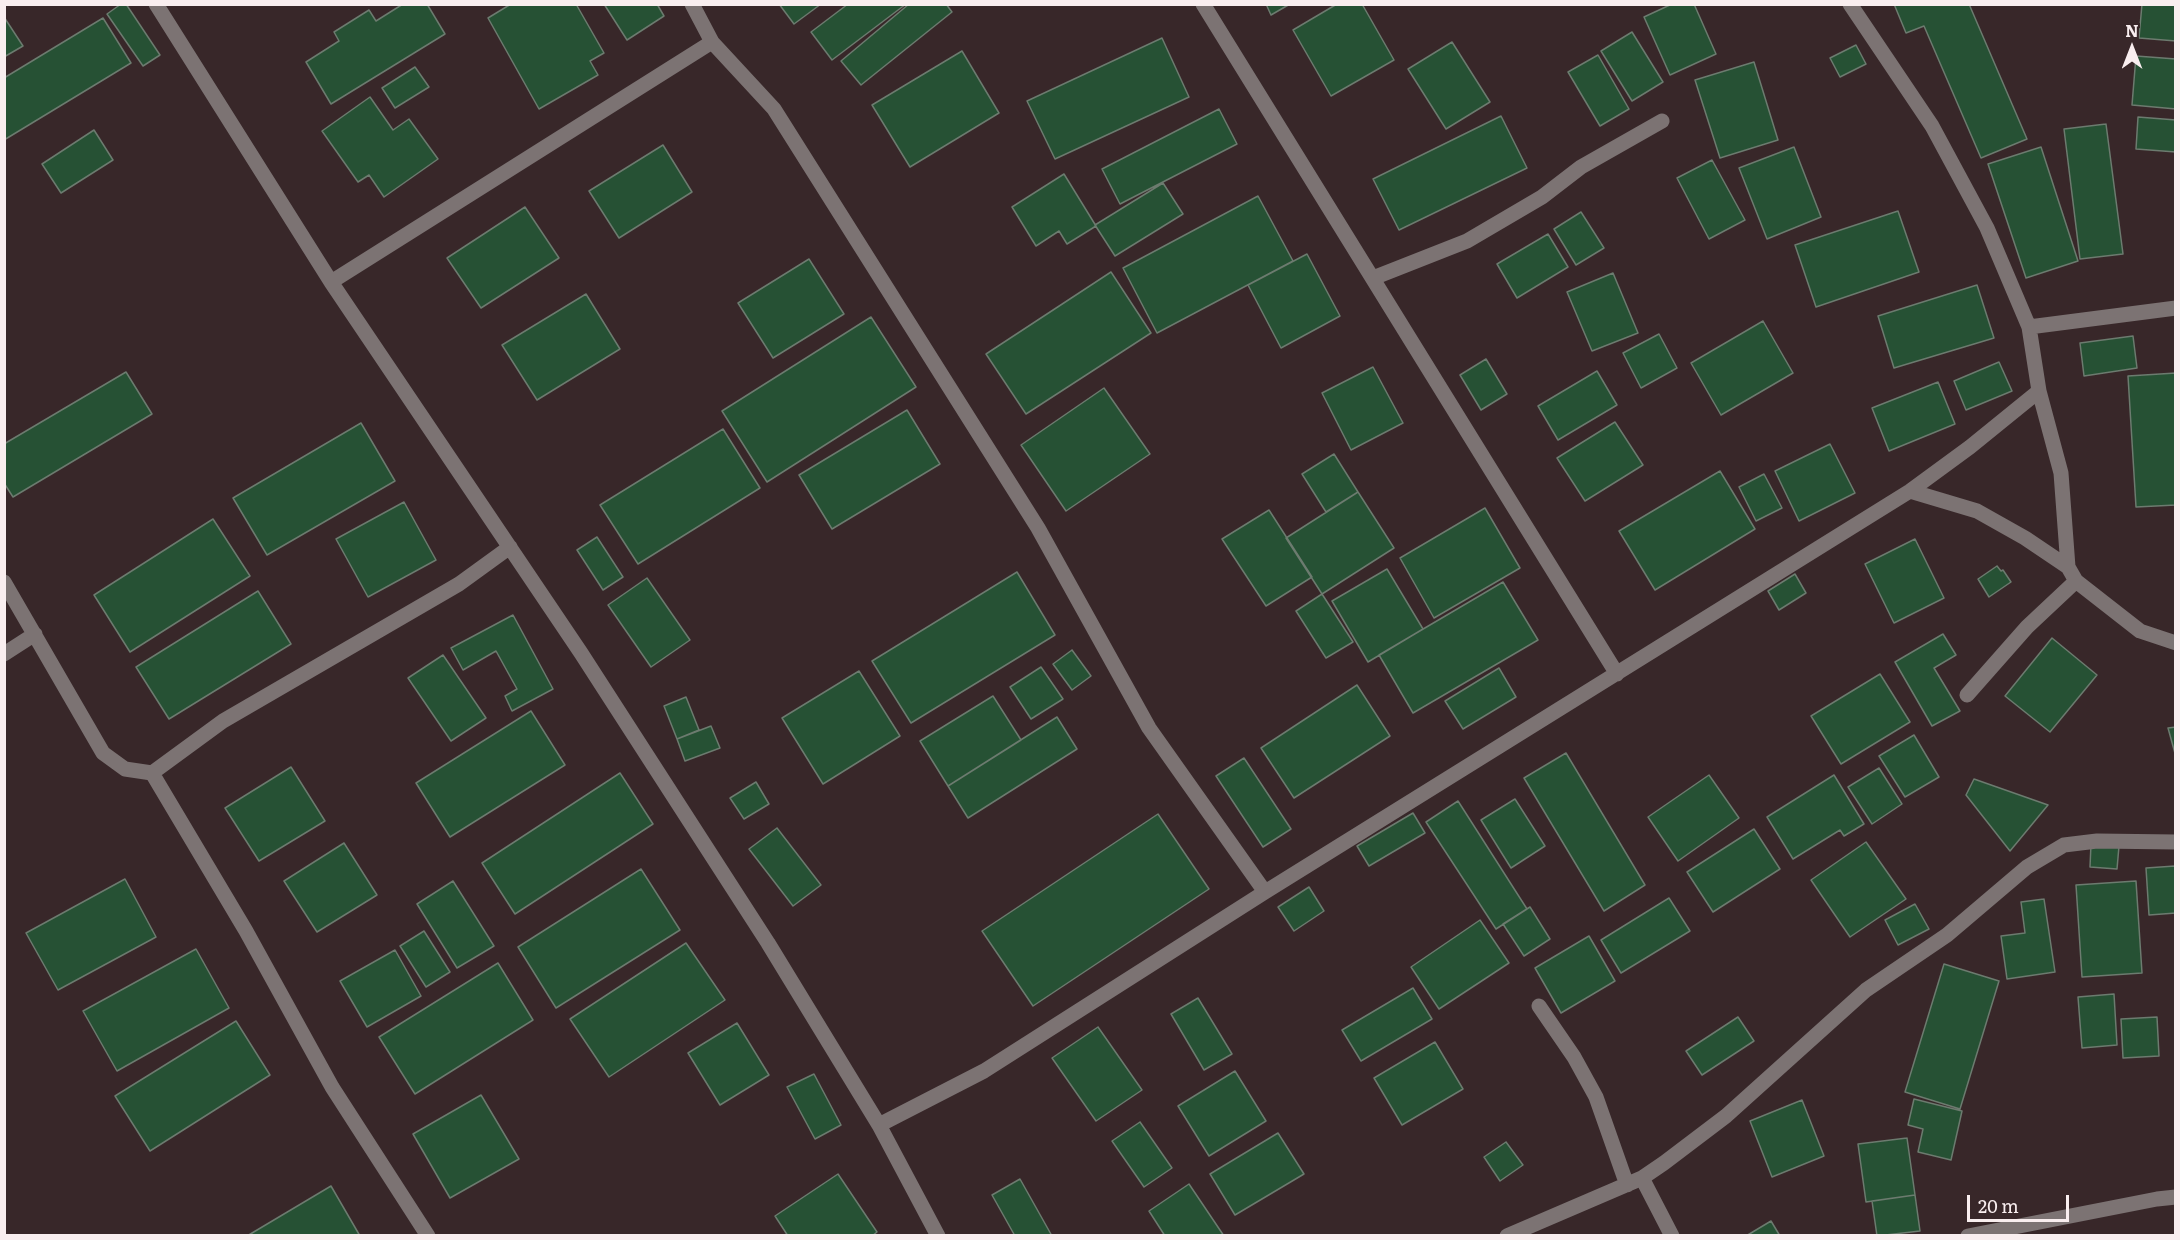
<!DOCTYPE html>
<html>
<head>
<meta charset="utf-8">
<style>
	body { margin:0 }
	#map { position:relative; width:2180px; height:1240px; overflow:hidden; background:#382729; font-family:Literata,serif }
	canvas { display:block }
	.frame { position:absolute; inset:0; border:6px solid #f9eeef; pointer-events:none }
	.north { position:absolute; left:2102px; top:18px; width:60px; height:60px; -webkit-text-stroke:4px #382729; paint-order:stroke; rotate:0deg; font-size:16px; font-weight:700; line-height:24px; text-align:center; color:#f9eeef }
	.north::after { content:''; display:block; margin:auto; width:21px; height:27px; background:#f9eeef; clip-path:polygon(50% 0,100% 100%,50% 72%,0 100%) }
	.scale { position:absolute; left:1967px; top:1195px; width:102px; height:27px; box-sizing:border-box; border:3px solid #f9eeef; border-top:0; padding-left:8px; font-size:18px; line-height:21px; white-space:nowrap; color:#f9eeef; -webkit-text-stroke:4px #382729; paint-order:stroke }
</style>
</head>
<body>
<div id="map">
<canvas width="2180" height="1240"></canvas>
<div class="frame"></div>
<div class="north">N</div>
<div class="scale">20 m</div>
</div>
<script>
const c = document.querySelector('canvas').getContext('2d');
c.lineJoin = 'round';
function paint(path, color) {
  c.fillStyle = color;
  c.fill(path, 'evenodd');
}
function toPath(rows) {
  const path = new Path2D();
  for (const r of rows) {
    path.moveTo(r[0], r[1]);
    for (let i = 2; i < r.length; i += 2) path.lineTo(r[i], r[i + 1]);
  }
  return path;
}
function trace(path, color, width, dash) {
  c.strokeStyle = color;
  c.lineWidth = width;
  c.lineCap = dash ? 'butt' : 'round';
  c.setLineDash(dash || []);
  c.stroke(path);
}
const building = toPath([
	[121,4,126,4,160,55,143,66,107,14,121,4],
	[403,4,427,4,445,34,331,104,306,62,339,41,334,32,369,10,376,21,403,4],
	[511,4,576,4,604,53,590,61,598,75,539,109,488,18,511,4],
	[604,4,657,4,664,16,627,40,604,4],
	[779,4,821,4,794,24,779,4],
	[848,4,906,4,832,60,811,32,848,4],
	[909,4,946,4,952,12,861,85,841,61,909,4],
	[1266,4,1290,4,1271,15,1266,4],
	[1337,4,1362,4,1394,60,1331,96,1293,30,1337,4],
	[1672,4,1694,4,1716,54,1670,75,1644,17,1672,4],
	[1894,4,1969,4,2027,139,1981,158,1924,26,1906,33,1894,4],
	[2142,4,2176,4,2176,41,2139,38,2142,4],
	[4,17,23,46,4,57,4,17],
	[103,18,131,63,4,140,4,78,103,18],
	[1632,32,1663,82,1632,101,1601,51,1632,32],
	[1162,38,1189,97,1055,159,1027,101,1162,38],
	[1452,42,1490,102,1446,129,1408,69,1452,42],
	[1856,45,1866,64,1840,77,1830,58,1856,45],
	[962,51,999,113,910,167,872,105,962,51],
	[1598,55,1629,109,1600,126,1568,72,1598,55],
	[2136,56,2176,59,2176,109,2132,105,2136,56],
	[1754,62,1778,140,1720,158,1695,80,1754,62],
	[415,67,429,87,395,108,382,88,415,67],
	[370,97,393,130,409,119,438,159,384,197,369,175,358,182,322,131,370,97],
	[1219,109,1237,144,1120,204,1102,169,1219,109],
	[1501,116,1527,168,1399,230,1373,179,1501,116],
	[2138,117,2176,120,2176,152,2136,149,2138,117],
	[2106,124,2123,254,2080,259,2064,129,2106,124],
	[94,130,113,160,61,193,42,164,94,130],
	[663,145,692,192,619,238,589,191,663,145],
	[1794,147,1821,217,1767,239,1739,168,1794,147],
	[2041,147,2078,261,2026,278,1988,164,2041,147],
	[1712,160,1745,220,1709,239,1677,178,1712,160],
	[1064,174,1096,226,1067,244,1059,231,1036,246,1012,207,1064,174],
	[1163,183,1183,214,1115,256,1095,225,1163,183],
	[1258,196,1293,261,1157,333,1123,268,1258,196],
	[525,207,559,258,481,308,447,258,525,207],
	[1898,211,1919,272,1816,307,1795,245,1898,211],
	[1581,212,1604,248,1576,265,1554,229,1581,212],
	[1548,234,1568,267,1517,298,1497,264,1548,234],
	[1307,254,1340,316,1281,348,1248,285,1307,254],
	[809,259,844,314,773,358,738,303,809,259],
	[1111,272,1151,333,1026,414,986,354,1111,272],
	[1613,273,1638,333,1592,351,1567,292,1613,273],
	[1977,285,1994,338,1894,368,1878,316,1977,285],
	[586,294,620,349,537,400,502,345,586,294],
	[871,317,916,387,767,482,722,411,871,317],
	[1763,321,1793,373,1721,415,1691,363,1763,321],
	[1659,334,1677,368,1641,388,1623,353,1659,334],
	[2133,336,2137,368,2084,376,2080,343,2133,336],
	[1486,359,1507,394,1481,410,1460,375,1486,359],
	[1999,362,2012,391,1966,410,1954,381,1999,362],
	[1373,367,1403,423,1351,450,1322,393,1373,367],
	[1597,371,1617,405,1558,440,1538,406,1597,371],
	[126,372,152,414,13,497,4,483,4,444,126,372],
	[2176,373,2176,505,2136,507,2128,376,2176,373],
	[1938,382,1955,424,1889,451,1872,408,1938,382],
	[1104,388,1150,454,1066,511,1021,445,1104,388],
	[907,410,940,464,832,529,799,475,907,410],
	[1615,422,1643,465,1585,501,1557,458,1615,422],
	[361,423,395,481,267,555,233,498,361,423],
	[723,429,760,488,638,564,600,505,723,429],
	[1830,444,1855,493,1799,521,1775,471,1830,444],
	[1334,454,1358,492,1326,512,1302,474,1334,454],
	[1720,471,1755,529,1655,590,1619,531,1720,471],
	[1764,474,1782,508,1756,521,1739,487,1764,474],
	[1358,492,1394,548,1322,594,1286,538,1358,492],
	[404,502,436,560,368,597,336,539,404,502],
	[1485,508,1520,568,1434,618,1400,558,1485,508],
	[1269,510,1312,577,1266,606,1222,539,1269,510],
	[213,519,250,576,130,652,94,595,213,519],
	[597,537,623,577,603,590,577,550,597,537],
	[1915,539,1944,598,1894,623,1865,564,1915,539],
	[1997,566,2001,571,2003,570,2011,582,1989,597,1978,579,1997,566],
	[1387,569,1423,629,1368,662,1332,601,1387,569],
	[1017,572,1055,635,911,723,872,661,1017,572],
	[1795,574,1806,593,1779,610,1768,591,1795,574],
	[647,578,690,640,651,667,608,605,647,578],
	[1503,582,1538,640,1413,713,1379,655,1503,582],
	[258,591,291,644,169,719,136,667,258,591],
	[1322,594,1353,642,1326,658,1296,611,1322,594],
	[513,615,553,689,512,711,505,696,517,689,496,651,463,670,451,648,513,615],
	[1943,634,1956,655,1934,668,1960,711,1932,726,1895,662,1943,634],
	[2052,638,2097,675,2050,732,2005,696,2052,638],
	[1072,650,1091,676,1072,690,1053,664,1072,650],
	[443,655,486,718,451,741,408,678,443,655],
	[1041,667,1063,699,1031,719,1010,687,1041,667],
	[1499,668,1516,697,1463,729,1445,701,1499,668],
	[859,671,900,736,823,784,782,718,859,671],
	[1880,674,1910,722,1841,764,1811,716,1880,674],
	[1357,685,1390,736,1294,798,1261,748,1357,685],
	[993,696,1021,740,948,786,920,741,993,696],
	[686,697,699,730,677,739,664,706,686,697],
	[531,711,565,765,450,837,416,783,531,711],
	[1057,717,1077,749,968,818,948,786,1057,717],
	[711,726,720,748,685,761,677,739,711,726],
	[2176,727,2176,757,2168,728,2176,727],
	[1914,735,1939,777,1905,797,1879,756,1914,735],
	[1566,753,1645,885,1604,911,1524,778,1566,753],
	[1244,758,1291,829,1263,847,1216,776,1244,758],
	[291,767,325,821,259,861,225,808,291,767],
	[1879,768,1902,804,1872,824,1848,787,1879,768],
	[620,773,653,824,515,914,482,863,620,773],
	[1709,775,1739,818,1678,861,1648,817,1709,775],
	[1834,775,1864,824,1844,836,1840,830,1793,859,1767,817,1834,775],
	[1974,779,2048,805,2010,851,1966,795,1974,779],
	[756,782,769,804,744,819,730,798,756,782],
	[1515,799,1545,846,1511,868,1481,820,1515,799],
	[1458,801,1527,909,1496,929,1426,822,1458,801],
	[1413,813,1425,833,1369,866,1357,846,1413,813],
	[1158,814,1209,889,1033,1006,982,931,1158,814],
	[777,828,821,885,793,906,749,849,777,828],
	[1754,829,1780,869,1713,912,1687,872,1754,829],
	[1866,842,1906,899,1850,937,1811,880,1866,842],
	[344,843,377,895,317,932,284,881,344,843],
	[2091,844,2119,846,2117,869,2090,867,2091,844],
	[2175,866,2176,913,2149,915,2146,868,2175,866],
	[641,869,680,930,556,1008,518,947,641,869],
	[125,879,156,937,58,990,26,933,125,879],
	[453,881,494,946,457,968,417,904,453,881],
	[2136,881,2142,973,2082,977,2076,885,2136,881],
	[1309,887,1324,911,1294,931,1278,907,1309,887],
	[1669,898,1690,931,1621,973,1601,940,1669,898],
	[2044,899,2055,972,2007,979,2001,936,2025,933,2021,902,2044,899],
	[1915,904,1929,929,1898,945,1885,920,1915,904],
	[1530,907,1550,939,1524,956,1503,924,1530,907],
	[1480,920,1509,963,1439,1009,1411,967,1480,920],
	[424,931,450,972,426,987,400,946,424,931],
	[1589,936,1615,981,1561,1013,1535,968,1589,936],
	[686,943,725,1000,609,1077,570,1019,686,943],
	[196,949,229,1008,117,1071,83,1011,196,949],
	[395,950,421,996,367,1027,340,981,395,950],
	[498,963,533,1020,415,1094,379,1037,498,963],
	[1944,964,1999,981,1960,1109,1905,1092,1944,964],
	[1413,988,1432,1019,1361,1061,1342,1030,1413,988],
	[2114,994,2117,1045,2082,1048,2078,997,2114,994],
	[1198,998,1232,1054,1204,1070,1171,1014,1198,998],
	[1738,1017,1754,1041,1702,1075,1686,1051,1738,1017],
	[2157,1017,2159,1056,2123,1058,2121,1019,2157,1017],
	[236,1021,270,1075,150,1151,115,1096,236,1021],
	[737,1023,769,1075,720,1105,688,1053,737,1023],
	[1098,1027,1142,1090,1096,1121,1052,1058,1098,1027],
	[1435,1042,1463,1089,1402,1125,1374,1078,1435,1042],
	[1235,1071,1266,1121,1209,1156,1178,1106,1235,1071],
	[814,1074,841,1125,815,1139,787,1087,814,1074],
	[481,1095,519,1159,450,1198,413,1134,481,1095],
	[1914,1099,1962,1111,1951,1160,1918,1152,1923,1129,1908,1125,1914,1099],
	[1802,1100,1824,1156,1772,1177,1750,1121,1802,1100],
	[1140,1122,1172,1168,1144,1187,1112,1141,1140,1122],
	[1278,1133,1304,1174,1235,1215,1210,1174,1278,1133],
	[1907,1138,1915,1195,1866,1202,1858,1144,1907,1138],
	[1506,1142,1523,1165,1500,1181,1484,1157,1506,1142],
	[838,1174,877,1232,872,1236,788,1236,775,1216,838,1174],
	[1020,1179,1052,1236,1015,1236,992,1195,1020,1179],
	[1189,1184,1224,1236,1165,1236,1149,1211,1189,1184],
	[331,1186,360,1236,247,1236,331,1186],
	[1915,1195,1920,1231,1877,1236,1872,1201,1915,1195],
	[1771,1221,1780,1236,1746,1236,1771,1221]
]);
paint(building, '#265134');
trace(building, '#6c7b6f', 1.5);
trace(toPath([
	[156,4,331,282,581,653,768,943,879,1125,938,1236],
	[692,4,712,42,774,109,1038,528,1149,728,1265,892],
	[1203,4,1617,674],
	[1850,4,1932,126,1987,228,2029,327,2039,391,2061,473,2068,567,2076,581,2140,631,2176,643],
	[1373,278,1467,241,1542,197,1581,167,1662,121],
	[331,282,712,42],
	[2029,327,2176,308],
	[1910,491,1977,511,2025,538,2068,567],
	[4,582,103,753,125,769,152,773,223,721,459,584,510,547],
	[4,654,35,634],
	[1967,695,2027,627,2076,581],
	[152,773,246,931,332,1087,428,1236],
	[1539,1006,1574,1057,1596,1097,1627,1185],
	[879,1125,984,1071,1265,892,1910,491,1970,447,2039,391],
	[1642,1178,1672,1236],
	[1507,1236,1642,1178,1664,1163,1726,1116,1866,990,1947,935,2027,867,2064,845,2097,841,2176,842],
	[1968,1236,2157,1199,2176,1197]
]), '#7c7373', 15);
</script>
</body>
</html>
